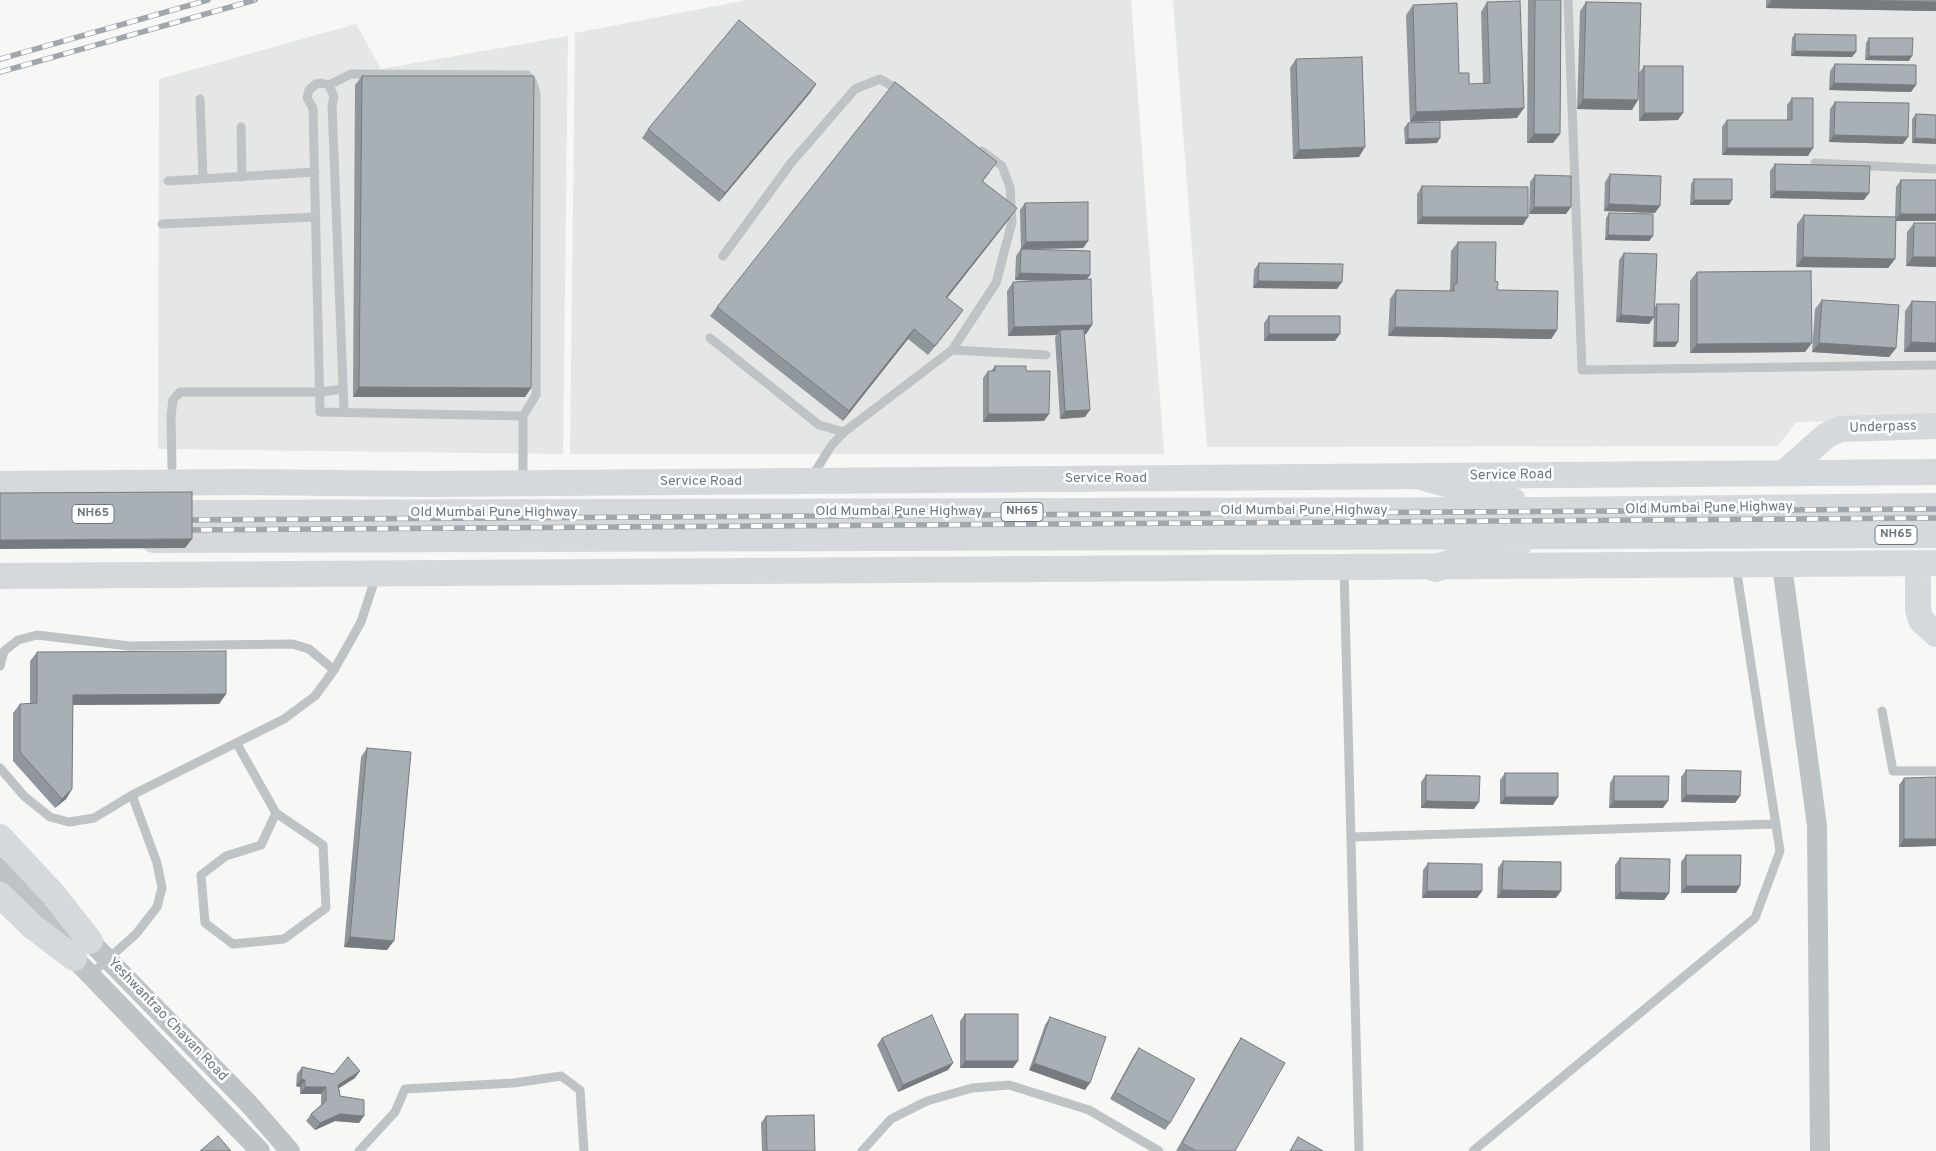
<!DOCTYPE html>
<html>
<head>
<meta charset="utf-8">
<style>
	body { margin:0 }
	canvas { display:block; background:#f7f7f5 }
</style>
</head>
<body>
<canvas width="1936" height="1151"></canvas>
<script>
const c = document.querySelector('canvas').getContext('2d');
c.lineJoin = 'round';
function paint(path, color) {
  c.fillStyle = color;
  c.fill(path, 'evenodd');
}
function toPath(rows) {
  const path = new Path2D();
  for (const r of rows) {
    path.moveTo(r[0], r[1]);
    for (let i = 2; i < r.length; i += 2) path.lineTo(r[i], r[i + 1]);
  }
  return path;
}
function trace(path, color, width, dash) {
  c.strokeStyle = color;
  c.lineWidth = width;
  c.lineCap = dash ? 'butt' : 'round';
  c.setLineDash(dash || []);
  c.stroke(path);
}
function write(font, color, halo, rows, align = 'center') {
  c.font = font + ' Overpass,sans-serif';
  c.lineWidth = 5;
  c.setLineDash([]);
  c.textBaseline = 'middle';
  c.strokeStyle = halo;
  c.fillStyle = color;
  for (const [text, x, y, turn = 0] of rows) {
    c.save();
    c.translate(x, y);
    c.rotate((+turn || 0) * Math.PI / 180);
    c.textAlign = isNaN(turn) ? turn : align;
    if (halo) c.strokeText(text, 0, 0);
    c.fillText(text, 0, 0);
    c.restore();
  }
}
paint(toPath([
	[747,0,1131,0,1164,454,570,454,575,33],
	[1173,0,1936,0,1936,419,1796,422,1778,446,1207,447],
	[356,24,381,69,568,36,563,454,158,449,159,79]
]), '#e5e6e6');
trace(toPath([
	[1568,0,1582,370,1936,365],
	[329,85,351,74,527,75,533,83,536,94,536,395,523,416,523,480],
	[200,99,203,179],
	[241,127,242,177],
	[1815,163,1936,169],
	[168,181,315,172],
	[162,224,316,217],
	[723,256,791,163,855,89,880,79,901,91],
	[710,338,819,425,844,432],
	[952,350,1046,355],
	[344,411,332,105,334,97,329,85,322,83,316,84,309,90,307,98,313,108,320,412,523,416],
	[172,467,171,416,173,400,180,392,320,392,343,389],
	[812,477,831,446,844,432,952,350,996,283,1012,222,1010,187,1002,166,982,151],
	[1344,569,1359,1151],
	[0,666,4,651,18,640,37,635,129,646,293,644,309,649,334,670],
	[1882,711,1893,771,1936,771],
	[237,744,276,813,323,845,326,908,284,939,233,944,205,923,201,875,226,856,261,845,276,813],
	[0,768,24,796,50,817,69,822,94,818,132,795],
	[1352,837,1775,824],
	[90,975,136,934,157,907,162,888,157,863,132,795,284,719,315,696,334,670,361,622,376,576],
	[359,1151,395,1112,405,1089,514,1083,561,1076,580,1090,584,1151],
	[862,1151,891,1119,927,1101,972,1088,1009,1085,1089,1110,1159,1151],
	[1473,1151,1755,918,1780,851,1736,567]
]), '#bec3c6', 9);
trace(toPath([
	[1782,565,1817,826,1820,1151],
	[0,867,33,900,74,958,260,1151],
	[80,934,90,941,249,1104,290,1151]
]), '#bec3c6', 20);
trace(toPath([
	[1785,472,1827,435,1840,429,1936,426],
	[0,484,241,482,427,484,1936,472],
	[1918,564,1918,609,1921,620,1936,634],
	[0,576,1936,563],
	[0,837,54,895,90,941],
	[0,895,32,926,74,958]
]), '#d5d9dc', 26);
trace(toPath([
	[1424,477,1512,501],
	[154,514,1546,511,1936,507],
	[154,539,1936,534],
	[1435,568,1518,544]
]), '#d5d9dc', 28);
const rail = toPath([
	[0,59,208,0],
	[0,72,255,0],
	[177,520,1936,509],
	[179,530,1936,518]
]);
trace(rail, '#a0a7ac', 5.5);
trace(rail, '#fff', 4, [11]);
paint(toPath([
	[1528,0,1561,0,1560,134,1553,143,1527,143],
	[1766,0,1936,0,1936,11,1766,8],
	[1487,2,1517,118,1410,122,1406,15,1413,5,1459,73,1469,84,1483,84,1481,12],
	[1586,2,1639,73,1644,66,1678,120,1639,121,1639,78,1632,110,1577,109,1580,11],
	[1795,34,1852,57,1791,56,1792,38],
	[1869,38,1909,61,1865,60,1866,43],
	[1296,59,1359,157,1293,159,1290,68],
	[1835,64,1911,92,1829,90,1830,71],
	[362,76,531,388,525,397,353,397,355,85],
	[816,84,810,93,719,202,642,138,648,129],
	[1792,98,1808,156,1722,155,1722,127,1727,120,1787,120,1787,105],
	[1835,102,1903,144,1829,142,1830,109],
	[1916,114,1936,115,1912,143,1912,119],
	[1408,123,1437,143,1405,144,1404,128],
	[1775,164,1864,200,1770,198,1770,171],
	[990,172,983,181,1010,218,947,298,956,320,928,355,908,339,843,421,710,316,717,307],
	[1610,174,1655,213,1604,211,1605,182],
	[1535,175,1566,214,1529,214,1530,182],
	[1694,179,1729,205,1690,205,1691,184],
	[1901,180,1936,221,1896,221,1895,259,1888,268,1796,267,1797,224,1804,215,1895,217,1896,187],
	[1422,186,1523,225,1417,224,1417,194],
	[1025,203,1088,241,1083,248,1032,249,1090,275,1086,279,1092,325,1086,334,1085,334,1085,417,1060,419,1055,337,1057,335,1008,336,1007,291,1013,282,1048,281,1015,280,1016,256,1021,249,1020,210],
	[1609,213,1653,236,1649,241,1605,240,1606,218],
	[1914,223,1936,267,1906,266,1907,232],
	[1458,242,1495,281,1497,290,1557,330,1551,339,1388,336,1390,299,1396,290,1449,291,1450,289,1451,251],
	[1624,253,1654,308,1657,304,1675,347,1653,347,1654,317,1649,324,1616,322,1619,260],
	[1259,263,1337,289,1253,288,1254,270],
	[1697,272,1805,352,1690,353,1690,281],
	[1822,300,1896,348,1889,357,1812,352,1815,309],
	[1912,301,1936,302,1936,352,1904,352,1905,311],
	[1269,316,1335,341,1264,341,1264,323],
	[995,366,1026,371,1044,421,983,422,983,378,988,371,991,371],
	[37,652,226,694,219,704,73,705,72,789,66,799,55,808,13,761,13,713,20,704,30,704,30,661],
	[367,748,387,950,344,947,361,757],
	[1686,770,1740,796,1735,803,1681,802,1681,777],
	[1505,773,1553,805,1500,804,1500,780],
	[1426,775,1474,809,1421,808,1421,782],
	[1614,776,1663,808,1609,808,1610,783],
	[1904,778,1936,846,1899,847,1899,785],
	[1686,855,1740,886,1736,893,1681,893,1681,862],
	[1620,858,1669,893,1664,900,1615,899,1615,865],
	[1503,861,1556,898,1497,898,1498,868],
	[1428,863,1482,891,1477,898,1422,898,1423,870],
	[965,1014,1013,1068,960,1068,960,1021],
	[1050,1017,1085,1090,1029,1070,1045,1025],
	[882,1038,953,1063,948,1070,898,1092,877,1045],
	[1241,1038,1235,1151,1176,1151,1235,1047],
	[1139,1048,1170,1123,1165,1130,1110,1099,1134,1055],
	[302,1067,355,1078,339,1088,340,1096,359,1123,335,1121,315,1130,306,1121,311,1114,321,1105,321,1094,300,1094,300,1087,296,1086,297,1074],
	[766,1116,815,1151,762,1151,761,1123]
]), '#90979c');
paint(toPath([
	[1772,0,1841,0,1936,2,1936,11,1766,8],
	[1795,51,1856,52,1852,57,1791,56],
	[1869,56,1912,56,1909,61,1865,60],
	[1834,83,1916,85,1911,92,1829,90],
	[816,84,810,93,719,202,725,193],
	[1583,99,1638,100,1632,110,1577,109],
	[1524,108,1517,118,1410,122,1416,112],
	[1644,113,1683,113,1678,120,1639,121],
	[1534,134,1560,134,1553,143,1527,143],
	[1834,135,1908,137,1903,144,1829,142],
	[1440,138,1437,143,1405,144,1408,139],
	[1915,138,1936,139,1936,144,1912,143],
	[1365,147,1359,157,1293,159,1299,150],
	[1727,148,1813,148,1808,156,1722,155],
	[1775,191,1869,193,1864,200,1770,198],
	[1694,200,1732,200,1729,205,1690,205],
	[1609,204,1660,206,1655,213,1604,211],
	[1534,207,1571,207,1566,214,1529,214],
	[1017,208,1010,218,940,307,946,297],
	[1900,214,1936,214,1936,221,1895,221],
	[1422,217,1528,217,1523,225,1417,224],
	[1608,235,1653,236,1649,241,1605,240],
	[1088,241,1083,248,1021,249,1026,242],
	[1803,257,1895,259,1888,268,1796,267],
	[1913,257,1936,257,1936,267,1906,266],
	[1020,273,1090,275,1085,282,1015,280],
	[1258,281,1342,282,1337,289,1253,288],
	[963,310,956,320,928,355],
	[1621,315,1654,317,1649,324,1616,322],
	[1092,325,1086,334,1060,335,1060,330,1057,335,1008,336,1014,327],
	[1395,327,1557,330,1551,339,1388,336],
	[914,329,908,339,843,421,849,411],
	[1269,334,1340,334,1335,341,1264,341],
	[1656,342,1678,342,1675,347,1653,347],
	[1911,342,1936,343,1936,352,1904,352],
	[1812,343,1805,352,1690,353,1697,344],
	[1819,343,1896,348,1889,357,1812,352],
	[359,387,531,388,525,397,353,397],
	[1090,410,1085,417,1060,419,1065,411],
	[988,414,1049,414,1044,421,983,422],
	[192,539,185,548,0,549,0,540],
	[226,694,219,704,66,705,73,695],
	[72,789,66,799,55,808,62,799],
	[1686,795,1740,796,1735,803,1681,802],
	[1505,797,1558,797,1553,805,1500,804],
	[1426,801,1479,802,1474,809,1421,808],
	[1614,801,1668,801,1663,808,1609,808],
	[1904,839,1936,839,1936,846,1899,847],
	[1686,886,1740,886,1736,893,1681,893],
	[1502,890,1561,891,1556,898,1497,898],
	[1427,891,1482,891,1477,898,1422,898],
	[1620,892,1669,893,1664,900,1615,899],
	[350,937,394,941,387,950,344,947],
	[965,1061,1018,1061,1013,1068,960,1068],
	[953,1063,948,1070,898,1092,903,1085],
	[1034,1063,1090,1083,1085,1090,1029,1070],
	[360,1071,355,1078,333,1092,338,1085],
	[301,1079,305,1080,300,1087,296,1086],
	[305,1087,326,1087,321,1094,300,1094],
	[340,1114,364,1116,359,1123,335,1121,315,1130,320,1123]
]), '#767b7f');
const building = toPath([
	[1535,0,1561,0,1560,134,1534,134,1535,0],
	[1841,0,1936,0,1936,2,1841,0],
	[1520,1,1524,108,1416,112,1413,5,1457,3,1459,73,1469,73,1469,84,1490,83,1487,2,1520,1],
	[1586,2,1641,3,1638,100,1583,99,1586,2],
	[739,20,816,84,725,193,648,129,739,20],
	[1795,34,1856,35,1856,52,1795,51,1795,34],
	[1869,38,1913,38,1912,56,1869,56,1869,38],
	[1362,57,1365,147,1299,150,1296,59,1362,57],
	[1835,64,1916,65,1916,85,1834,83,1835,64],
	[1644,66,1683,66,1683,113,1644,113,1644,66],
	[362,76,534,76,531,388,359,387,362,76],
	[895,82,997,162,982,181,1017,208,946,297,963,310,935,346,914,329,849,411,717,307,895,82],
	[1792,98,1813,98,1813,148,1727,148,1727,120,1792,120,1792,98],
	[1835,102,1909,103,1908,137,1834,135,1835,102],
	[1916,114,1936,115,1936,139,1915,138,1916,114],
	[1440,122,1440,138,1408,139,1408,123,1440,122],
	[1775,164,1870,166,1869,193,1775,191,1775,164],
	[1610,174,1661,176,1660,206,1609,204,1610,174],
	[1535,175,1571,176,1571,207,1534,207,1535,175],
	[1694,179,1732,179,1732,200,1694,200,1694,179],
	[1901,180,1936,180,1936,214,1900,214,1901,180],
	[1422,186,1528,187,1528,217,1422,217,1422,186],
	[1088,202,1088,241,1026,242,1025,203,1088,202],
	[1609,213,1653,214,1653,236,1608,235,1609,213],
	[1804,215,1896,217,1895,259,1803,257,1804,215],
	[1914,223,1936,223,1936,257,1913,257,1914,223],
	[1458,242,1496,242,1495,281,1498,282,1497,290,1558,291,1557,330,1395,327,1396,290,1454,291,1454,284,1457,284,1458,242],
	[1021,249,1090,251,1090,275,1020,273,1021,249],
	[1624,253,1657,254,1654,317,1621,315,1624,253],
	[1259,263,1343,264,1342,282,1258,281,1259,263],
	[1811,271,1812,343,1697,344,1697,272,1811,271],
	[1091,279,1092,325,1014,327,1013,282,1091,279],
	[1822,300,1899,305,1896,348,1819,343,1822,300],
	[1912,301,1936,302,1936,343,1911,342,1912,301],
	[1657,304,1679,304,1678,342,1656,342,1657,304],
	[1269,316,1340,316,1340,334,1269,334,1269,316],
	[1084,329,1090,410,1065,411,1060,330,1084,329],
	[995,366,1026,366,1026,371,1050,371,1049,414,988,414,988,371,995,371,995,366],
	[192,492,192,539,0,540,0,493,192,492],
	[226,651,226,694,73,695,72,789,62,799,20,752,20,704,37,703,37,652,226,651],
	[367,748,411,752,394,941,350,937,367,748],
	[1686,770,1741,771,1740,796,1686,795,1686,770],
	[1505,773,1558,773,1558,797,1505,797,1505,773],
	[1426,775,1480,776,1479,802,1426,801,1426,775],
	[1614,776,1669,776,1668,801,1614,801,1614,776],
	[1936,777,1936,839,1904,839,1904,778,1936,777],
	[1686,855,1741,855,1740,886,1686,886,1686,855],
	[1620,858,1670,859,1669,893,1620,892,1620,858],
	[1503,861,1561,862,1561,891,1502,890,1503,861],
	[1428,863,1482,864,1482,891,1427,891,1428,863],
	[965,1014,1018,1014,1018,1061,965,1061,965,1014],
	[932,1015,953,1063,903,1085,882,1038,932,1015],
	[1050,1017,1106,1037,1090,1083,1034,1063,1050,1017],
	[1241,1038,1285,1063,1235,1151,1196,1151,1182,1143,1241,1038],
	[1139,1048,1195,1079,1170,1123,1115,1092,1139,1048],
	[348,1057,360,1071,338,1085,340,1096,364,1100,364,1116,340,1114,320,1123,311,1114,326,1101,326,1087,305,1087,305,1080,301,1079,302,1067,334,1074,348,1057],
	[814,1115,815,1151,767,1151,766,1116,814,1115],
	[218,1136,231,1151,200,1151,218,1136],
	[1298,1137,1323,1151,1290,1151,1298,1137]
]);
paint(building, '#a8b0b5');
trace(building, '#767b7f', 1);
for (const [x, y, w] of [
	[1022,512,42],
	[93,514,42],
	[1896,535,42]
]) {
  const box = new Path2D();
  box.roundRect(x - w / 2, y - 9.5, w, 19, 4);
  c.fillStyle = '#fff';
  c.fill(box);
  trace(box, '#687784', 1);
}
write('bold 12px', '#687784', null, [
	["NH65",1022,512],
	["NH65",93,514],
	["NH65",1896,535]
]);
write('14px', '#687784', '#fff', [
	["Underpass",1883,428,-2],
	["Service Road",1511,476,-1],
	["Service Road",1106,479],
	["Service Road",701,482],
	["Old Mumbai Pune Highway",1709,509,-1],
	["Old Mumbai Pune Highway",1304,511],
	["Old Mumbai Pune Highway",899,512],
	["Old Mumbai Pune Highway",494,513],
	["Yeshwantrao Chavan Road",167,1020,46]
]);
</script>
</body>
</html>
